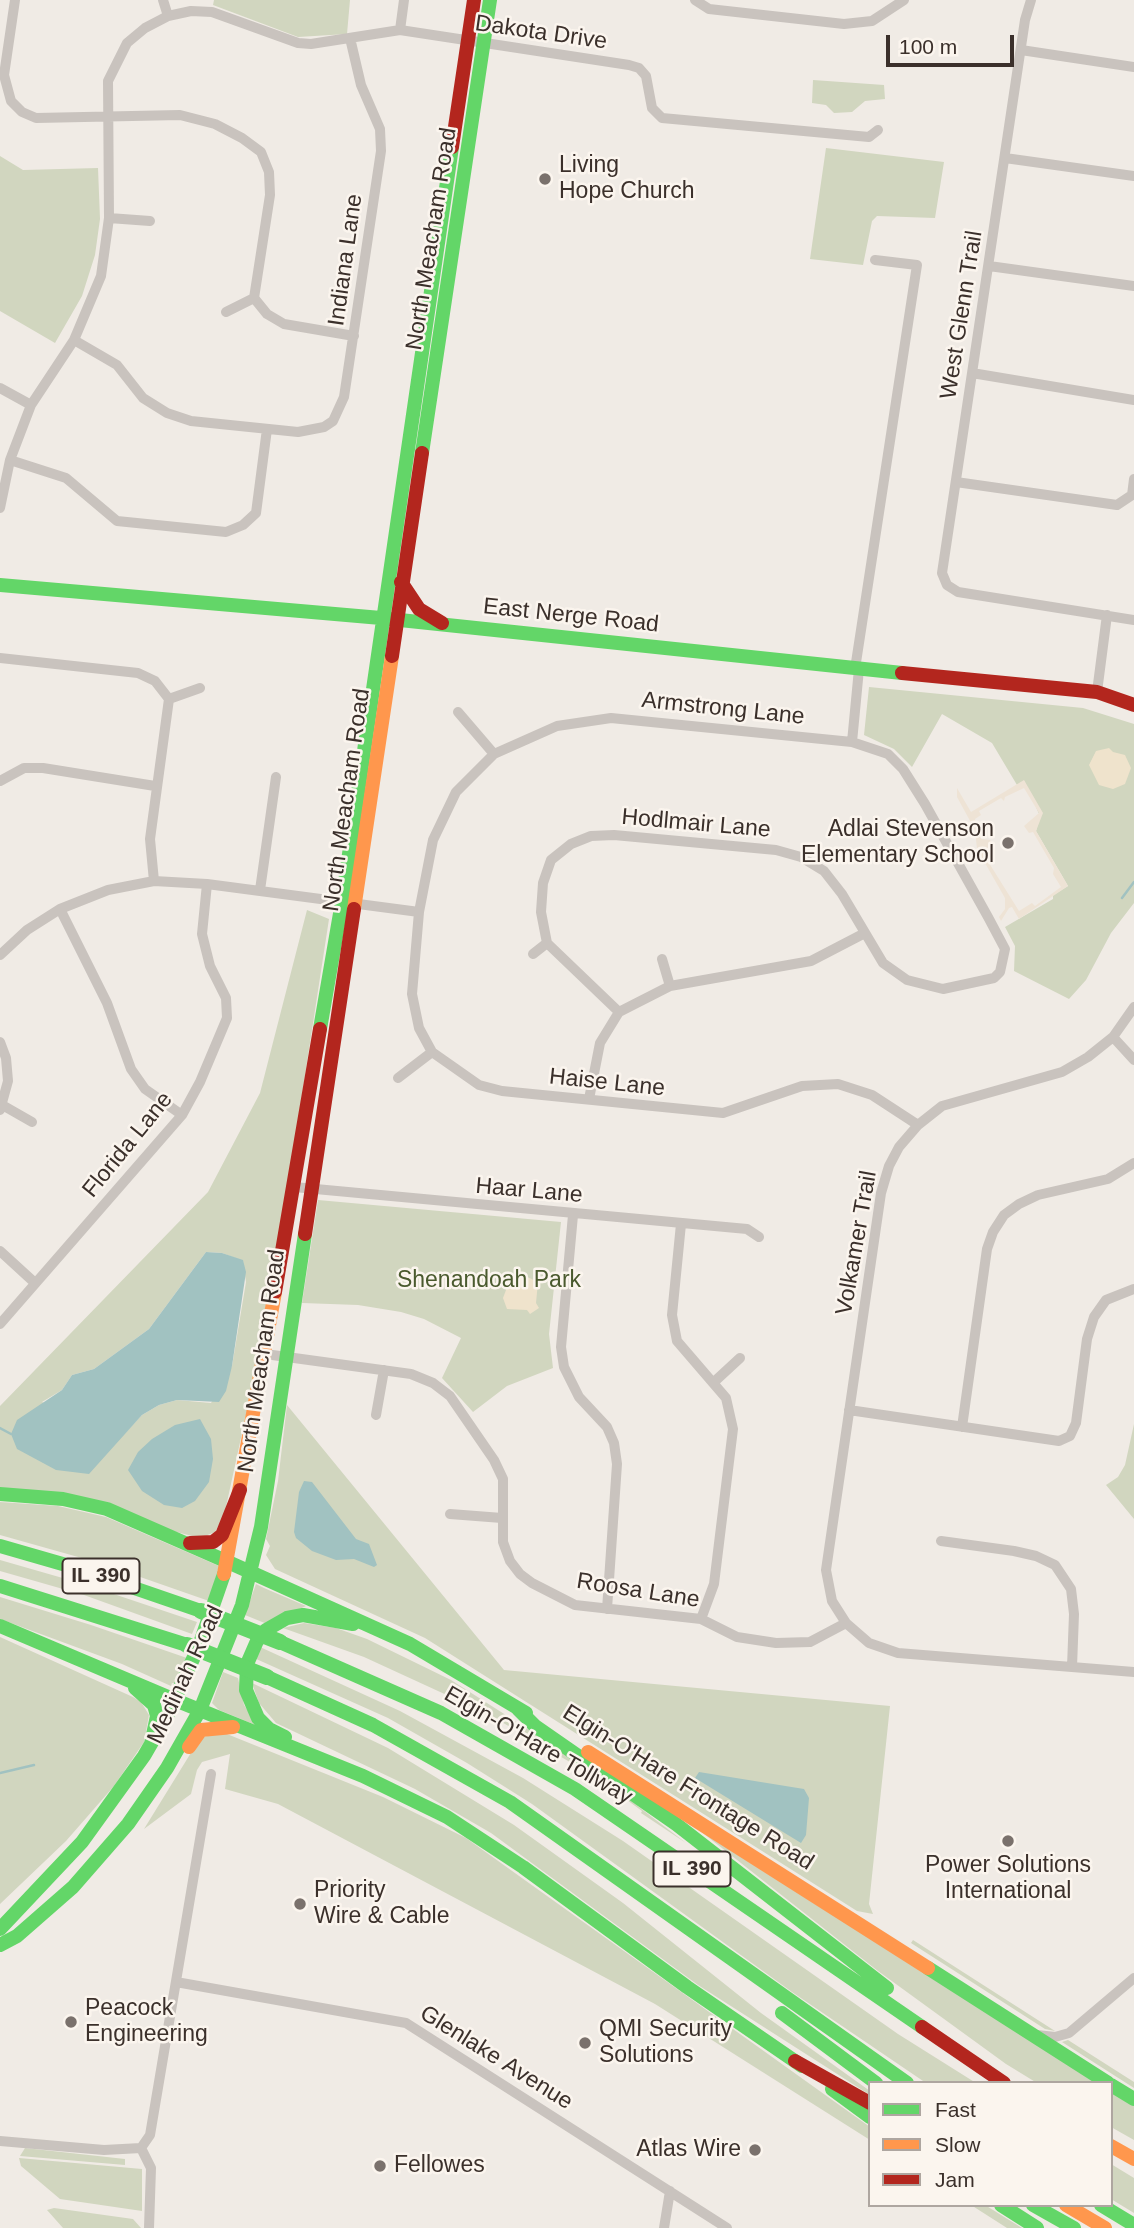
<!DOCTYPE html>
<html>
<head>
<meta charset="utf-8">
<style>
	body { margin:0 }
	#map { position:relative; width:1134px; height:2228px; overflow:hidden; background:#f0ebe5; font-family:Helvetica,sans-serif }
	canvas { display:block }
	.legend { position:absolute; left:868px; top:2081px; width:245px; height:126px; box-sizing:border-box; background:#fbf5ee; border:2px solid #aea6a0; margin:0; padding:9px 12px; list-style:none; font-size:21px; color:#3b302b }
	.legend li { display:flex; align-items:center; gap:14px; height:35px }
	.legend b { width:35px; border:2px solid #aea6a0 }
	.scale { position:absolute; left:886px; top:35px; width:128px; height:32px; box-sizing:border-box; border:4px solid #3b302b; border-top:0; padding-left:9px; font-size:21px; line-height:24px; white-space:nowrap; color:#3b302b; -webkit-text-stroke:5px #fbf5ee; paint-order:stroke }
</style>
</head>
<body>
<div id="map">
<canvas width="1134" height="2228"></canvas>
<ul class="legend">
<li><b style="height:9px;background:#63d668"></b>Fast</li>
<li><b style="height:9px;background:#ff974d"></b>Slow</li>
<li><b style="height:9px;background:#b3261e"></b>Jam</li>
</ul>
<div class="scale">100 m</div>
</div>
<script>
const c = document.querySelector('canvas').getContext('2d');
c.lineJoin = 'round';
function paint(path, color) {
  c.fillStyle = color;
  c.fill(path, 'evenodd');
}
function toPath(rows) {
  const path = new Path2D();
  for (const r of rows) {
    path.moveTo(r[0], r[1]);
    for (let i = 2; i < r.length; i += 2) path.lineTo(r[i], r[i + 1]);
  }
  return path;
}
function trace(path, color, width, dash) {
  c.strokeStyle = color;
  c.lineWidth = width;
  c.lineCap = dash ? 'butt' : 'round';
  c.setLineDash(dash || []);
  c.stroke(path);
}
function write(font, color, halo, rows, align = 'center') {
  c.font = font + ' Helvetica,sans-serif';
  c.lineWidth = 5;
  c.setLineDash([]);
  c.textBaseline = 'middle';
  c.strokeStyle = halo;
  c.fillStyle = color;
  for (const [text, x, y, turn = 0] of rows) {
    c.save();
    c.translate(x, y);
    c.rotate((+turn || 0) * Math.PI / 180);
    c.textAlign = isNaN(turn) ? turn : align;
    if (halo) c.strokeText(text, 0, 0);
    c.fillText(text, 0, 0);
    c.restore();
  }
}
paint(toPath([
	[214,0,350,0,347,34,298,37,213,5],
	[813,80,884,85,885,99,865,101,852,112,834,113,826,105,812,103],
	[826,148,944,162,935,218,877,216,872,221,863,265,810,259],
	[0,156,23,170,98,168,100,219,95,255,82,296,55,343,0,311],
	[869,687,1083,708,1134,724,1134,903,1111,933,1086,980,1069,999,1014,971,1015,946,1005,927,1053,899,1053,895,1068,886,1036,831,1040,816,1024,781,1017,785,992,743,942,714,912,767,894,749,864,735],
	[307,910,329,919,294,1147,249,1401,224,1516,215,1532,200,1538,0,1487,0,1406,208,1192,260,1093],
	[206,1252,222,1253,243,1261,246,1282,232,1366,211,1403,177,1400,159,1405,142,1415,125,1433,42,1402,62,1390,72,1375,94,1369,149,1329],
	[318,1200,561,1222,549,1334,553,1368,507,1386,473,1412,442,1378,461,1338,424,1319,401,1312,358,1305,302,1303],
	[287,1405,504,1670,890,1706,869,1904,873,1914,857,1911,425,1638,275,1569,266,1555,270,1546,266,1539,278,1481],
	[1134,1424,1134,1519,1106,1485,1118,1477,1125,1465],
	[0,1502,58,1506,106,1517,219,1566,209,1601,103,1564,0,1535],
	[0,1560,87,1585,197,1622,192,1634,84,1595,0,1571],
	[256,1584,264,1588,306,1606,267,1624,245,1615],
	[0,1597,91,1625,187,1658,176,1684,172,1683,171,1686,122,1664,0,1619],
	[304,1623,336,1628,367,1639,451,1680,584,1765,686,1843,641,1813,642,1811,597,1778,488,1714,364,1657,283,1628],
	[0,1637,133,1697,141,1702,149,1715,144,1742,114,1786,66,1841,0,1904],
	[260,1647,400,1711,523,1778,623,1841,898,2034,976,2083,926,2083,792,1992,532,1804,467,1763,388,1718,254,1658],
	[223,1672,238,1678,244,1705,258,1726,219,1710,212,1703],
	[252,1683,388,1748,514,1825,623,1903,761,2013,870,2091,870,2095,698,1985,491,1833,415,1789,276,1723,259,1703],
	[222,1732,383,1797,466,1838,870,2127,870,2140,655,2004,278,1804,225,1789,230,1754,202,1762,197,1770,191,1794,144,1829,197,1743,204,1737],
	[699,1830,1097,2083,1037,2083,1006,2064,878,1971],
	[913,1940,1055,2031,1045,2029,911,1943],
	[1068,2040,1134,2082,1134,2088,1062,2042],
	[1111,2092,1134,2106,1134,2140,1111,2127],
	[25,2148,125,2159,125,2165,20,2156],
	[19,2158,142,2169,142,2211,60,2199,21,2166],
	[1111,2164,1134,2178,1134,2213,1111,2199],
	[971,2205,985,2205,1022,2228,1007,2228],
	[54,2208,133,2219,141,2228,63,2228,47,2210]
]), '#d1d6bf');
paint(toPath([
	[1109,748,1113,752,1125,755,1131,768,1125,784,1113,789,1099,785,1089,765,1096,751],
	[525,1276,538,1282,536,1303,539,1308,530,1314,527,1310,507,1309,503,1298,509,1282]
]), '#efe3cc');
paint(toPath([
	[1024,780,1043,813,1036,831,1068,886,1019,919,1012,907,1009,908,1001,921,999,917,1005,909,1005,898,977,849,975,830,957,797,957,788,971,812],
	[1024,788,1039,813,1024,826,1029,833,1033,832,1054,868,1053,874,1061,887,1035,906,1032,903,1019,911,984,855,985,849,993,845,990,840,981,839,975,819,981,815,979,811,1001,798,1004,801,1005,797]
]), '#eee3d5');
paint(toPath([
	[206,1252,222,1253,243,1260,246,1272,232,1366,226,1391,219,1402,177,1400,159,1405,142,1415,89,1474,56,1470,17,1449,11,1434,17,1420,62,1390,72,1375,94,1369,149,1329],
	[200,1419,211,1439,213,1459,209,1482,195,1501,182,1508,164,1505,142,1491,128,1470,138,1452,152,1439,175,1425],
	[304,1481,312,1482,356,1539,369,1544,377,1565,374,1567,354,1559,336,1560,312,1551,296,1538,294,1532,299,1492],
	[699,1772,804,1789,809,1798,806,1835,801,1843,695,1778]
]), '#a1c2c1');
trace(toPath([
	[1122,898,1134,882],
	[0,1428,11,1434],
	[0,1773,34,1765]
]), '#a1c2c1', 2.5);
trace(toPath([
	[15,0,4,75,11,101,22,112,36,118,180,115,215,124,242,138,261,152,269,172,270,195,254,298,267,314,284,324,354,336],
	[163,0,168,16],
	[695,0,709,9,844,24,872,21,904,0],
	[1031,0,1025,20,942,573,947,585,958,592,1134,620],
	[400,30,404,0],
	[1021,50,1134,67],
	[1005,158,1134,176],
	[109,218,150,221],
	[989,266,1134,286],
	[226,312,254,298],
	[74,340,117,365,143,398,167,413,191,421,298,432,324,427,333,421,344,397,381,151,380,129,361,85,350,38],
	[972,373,1134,400],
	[0,388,31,405],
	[10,460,66,478,117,521,226,532,243,525,256,513,267,429],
	[956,482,1117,505,1132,495,1134,479],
	[0,508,10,460,31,405,74,340,101,276,109,218,108,81,127,43,145,28,168,16,191,11,212,12,298,43,311,44,400,30,629,65,639,68,646,76,652,108,662,118,869,137,878,130],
	[0,658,138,673,155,681,169,699,150,839,154,881],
	[855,669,917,265,875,260],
	[1097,692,1107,615],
	[169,699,200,688],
	[458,712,494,754],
	[852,742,859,669],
	[0,781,24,768,43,768,155,786],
	[260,890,276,777],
	[60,909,107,1003,131,1069,145,1089,182,1115],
	[533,954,547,943],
	[0,955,27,930,60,909,108,890,154,881,207,884,419,912],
	[662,959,670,986],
	[1134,1007,1113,1037,1088,1057,1062,1072,942,1106,918,1125,899,1147,889,1166,881,1193,826,1570,832,1601,846,1623,869,1643,898,1653,1134,1672],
	[619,1012,547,943,541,912,543,883,551,860,571,844,591,836,614,835,776,850,801,857,824,871,842,894,883,963,907,980,943,989,994,978,1000,972,1005,949,988,917,925,804,903,769,888,754,852,742,611,718,557,726,494,754,456,792,433,840,419,912,412,994,419,1028,432,1052,479,1085,502,1091,723,1113,802,1086,838,1084,872,1095,918,1125],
	[1113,1037,1134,1060],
	[0,1042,6,1058,8,1081,0,1110],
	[398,1078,432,1052],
	[589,1099,600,1043,619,1012,670,986,811,961,863,934],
	[4,1106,32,1122],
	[294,1187,747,1229,759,1237],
	[573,1215,561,1347,564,1367,579,1397,607,1427,614,1443,617,1464,607,1609],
	[681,1224,672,1315,677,1341,726,1398,733,1429,714,1584,701,1619],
	[0,1251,35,1283],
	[0,1324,182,1115,200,1082,227,1018,226,998,210,966,202,934,207,884],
	[265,1354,411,1374,433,1383,450,1396,494,1460,503,1479,503,1542,510,1561,520,1574,532,1583,575,1605,701,1619,737,1637,776,1643,810,1642,846,1623],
	[714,1382,740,1358],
	[849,1410,1059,1441,1070,1436,1076,1423,1087,1339,1094,1317,1106,1300,1134,1289],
	[376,1415,384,1370],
	[962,1427,987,1249,993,1232,1004,1215,1019,1204,1038,1195,1108,1179,1134,1163],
	[450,1514,502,1518],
	[941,1541,1014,1551,1036,1556,1055,1565,1071,1589,1074,1614,1072,1667],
	[176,1982,406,2023,727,2228],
	[1037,2035,1055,2037,1069,2033,1134,1978],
	[0,2141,104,2150,141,2148],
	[141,2148,150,2135,211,1774],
	[141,2148,151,2168,149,2228],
	[664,2228,670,2191]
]), '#c9c3be', 10);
trace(toPath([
	[422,453,490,0],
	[0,585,381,618,902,673],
	[320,1029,342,902,452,147],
	[0,1494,63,1499,107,1509,228,1562],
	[0,1546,73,1567,201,1611],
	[228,1562,410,1644,526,1713],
	[0,1586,187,1645],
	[0,1626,175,1700],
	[280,1642,441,1713,575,1789,922,2027],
	[267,1677,373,1725,510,1802,907,2083],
	[135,1688,154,1705,157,1716,151,1744],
	[175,1700,363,1776,447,1817,523,1867,687,1987,802,2066],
	[518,1709,535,1726,676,1824,887,1988],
	[285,1737,269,1729,258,1718,246,1690,247,1664,257,1641,266,1630,287,1618,303,1615,353,1624],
	[0,1929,82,1842,144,1756,166,1718,199,1646,224,1574],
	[0,1945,17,1936,73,1887,128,1824,167,1768,200,1710,242,1605,261,1527,305,1234],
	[928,1968,1108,2083],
	[782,2013,876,2083],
	[1111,2085,1134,2099],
	[832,2089,870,2117],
	[1001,2205,1037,2228],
	[1033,2205,1074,2228],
	[1101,2205,1134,2225]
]), '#63d668', 14);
trace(toPath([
	[354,909,392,656],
	[224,1574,275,1292],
	[189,1747,201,1730,233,1727],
	[588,1752,928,1968],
	[1111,2146,1134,2159],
	[1066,2205,1105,2228]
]), '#ff974d', 14);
trace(toPath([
	[452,147,474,0],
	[401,582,419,609,442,623],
	[392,656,422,453],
	[902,673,1097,692,1134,705],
	[305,1234,354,909],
	[275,1292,320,1029],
	[190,1543,213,1542,222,1535,240,1490],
	[922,2027,1004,2083],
	[795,2061,870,2103]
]), '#b3261e', 14);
trace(toPath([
	[201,1611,280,1642],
	[187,1645,267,1677]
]), '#63d668', 16);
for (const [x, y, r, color] of [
	[545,179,7,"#7a716c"],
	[1008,843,7,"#7a716c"],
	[1008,1841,7,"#7a716c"],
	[300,1904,7,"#7a716c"],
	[71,2022,7,"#7a716c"],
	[585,2043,7,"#7a716c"],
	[755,2150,7,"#7a716c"],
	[380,2166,7,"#7a716c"]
]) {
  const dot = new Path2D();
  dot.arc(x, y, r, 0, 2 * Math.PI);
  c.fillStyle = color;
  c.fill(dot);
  trace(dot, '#fbf5ee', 2.5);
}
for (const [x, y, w] of [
	[101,1576,77],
	[692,1869,77]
]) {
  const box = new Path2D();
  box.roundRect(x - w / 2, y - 17.5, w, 35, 5);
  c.fillStyle = '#fbf5ee';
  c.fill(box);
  trace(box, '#3b302b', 2);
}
write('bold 21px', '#3b302b', null, [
	["IL 390",101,1576],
	["IL 390",692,1869]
]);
write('23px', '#3b302b', '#fbf5ee', [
	["Dakota Drive",541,33,8],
	["North Meacham Road",432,239,-81],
	["Indiana Lane",346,260,-82],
	["West Glenn Trail",962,315,-81],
	["East Nerge Road",571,616,6],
	["Armstrong Lane",723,709,6],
	["North Meacham Road",347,800,-82],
	["Hodlmair Lane",696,824,5],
	["Haise Lane",607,1083,6],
	["Florida Lane",128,1145,-51],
	["Haar Lane",529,1191,5],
	["Volkamer Trail",857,1243,-80],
	["North Meacham Road",262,1361,-82],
	["Roosa Lane",638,1591,9],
	["Medinah Road",186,1675,-65],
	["Elgin-O'Hare Tollway",538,1746,30],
	["Elgin-O'Hare Frontage Road",688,1788,32],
	["Glenlake Avenue",496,2058,32]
]);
write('23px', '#3b302b', '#fbf5ee', [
	["Living",559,166],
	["Hope Church",559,192],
	["Adlai Stevenson",994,830,"right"],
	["Elementary School",994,856,"right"],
	["Power Solutions",1008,1866,"center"],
	["International",1008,1892,"center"],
	["Priority",314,1891],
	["Wire & Cable",314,1917],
	["Peacock",85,2009],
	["Engineering",85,2035],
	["QMI Security",599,2030],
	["Solutions",599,2056],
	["Atlas Wire",741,2150,"right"],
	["Fellowes",394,2166]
], 'left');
write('23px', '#4a5a2e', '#fbf5ee', [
	["Shenandoah Park",489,1281]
]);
</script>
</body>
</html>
